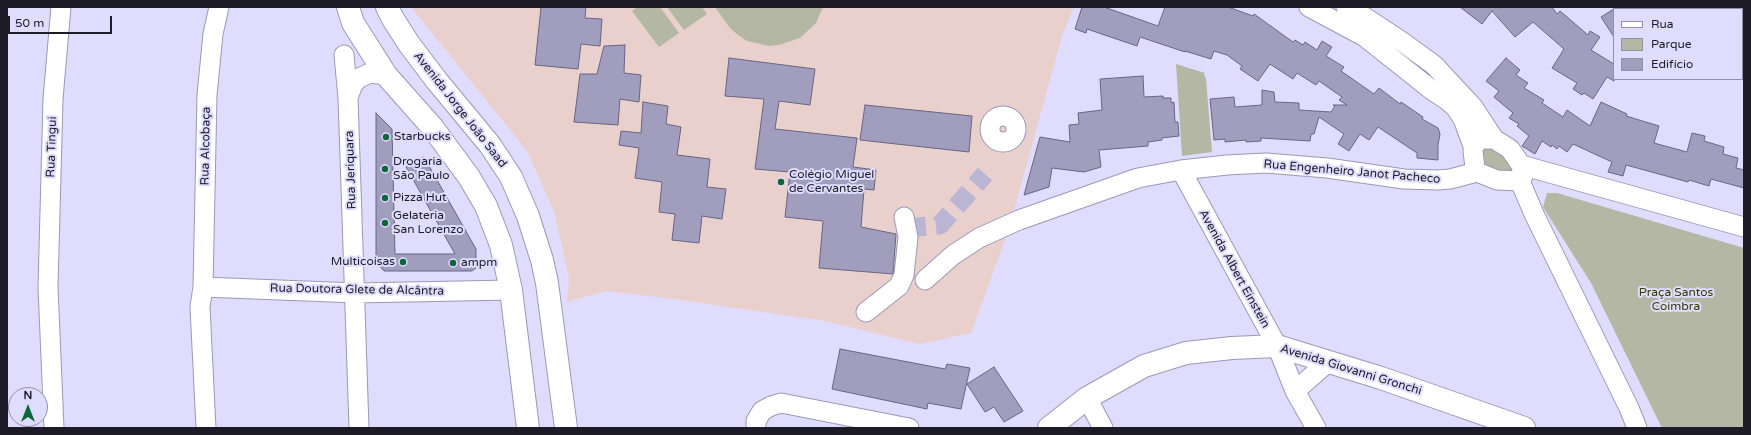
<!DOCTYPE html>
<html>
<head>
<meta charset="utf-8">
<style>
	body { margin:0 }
	#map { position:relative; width:1751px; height:435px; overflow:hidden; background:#e0dcfe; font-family:"Varela Round",sans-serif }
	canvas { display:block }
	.frame { position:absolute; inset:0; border:8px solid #1c1b27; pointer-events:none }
	.legend { position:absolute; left:1613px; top:8px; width:130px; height:72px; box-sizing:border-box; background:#e0dcfe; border:1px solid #928fa8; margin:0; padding:5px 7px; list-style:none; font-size:12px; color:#1c1b27 }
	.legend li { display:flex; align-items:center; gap:8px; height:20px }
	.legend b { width:20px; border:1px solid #928fa8 }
	.north { position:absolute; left:8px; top:387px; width:40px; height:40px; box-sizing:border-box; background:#e0dcfe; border:1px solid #928fa8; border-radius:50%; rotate:0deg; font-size:11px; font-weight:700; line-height:16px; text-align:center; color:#1c1b27 }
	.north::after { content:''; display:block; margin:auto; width:14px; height:18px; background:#0b673a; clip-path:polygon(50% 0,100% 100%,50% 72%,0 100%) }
	.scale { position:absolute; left:8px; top:16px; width:104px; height:18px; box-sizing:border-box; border:2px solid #1c1b27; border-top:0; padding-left:5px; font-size:12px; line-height:14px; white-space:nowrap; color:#1c1b27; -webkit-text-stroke:3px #e0dcfe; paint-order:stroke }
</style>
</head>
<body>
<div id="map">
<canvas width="1751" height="435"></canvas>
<div class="frame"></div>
<ul class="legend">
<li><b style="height:5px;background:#fff"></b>Rua</li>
<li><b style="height:11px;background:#b3b7a3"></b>Parque</li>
<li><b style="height:11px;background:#a19dbd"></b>Edifício</li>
</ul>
<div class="north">N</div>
<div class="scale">50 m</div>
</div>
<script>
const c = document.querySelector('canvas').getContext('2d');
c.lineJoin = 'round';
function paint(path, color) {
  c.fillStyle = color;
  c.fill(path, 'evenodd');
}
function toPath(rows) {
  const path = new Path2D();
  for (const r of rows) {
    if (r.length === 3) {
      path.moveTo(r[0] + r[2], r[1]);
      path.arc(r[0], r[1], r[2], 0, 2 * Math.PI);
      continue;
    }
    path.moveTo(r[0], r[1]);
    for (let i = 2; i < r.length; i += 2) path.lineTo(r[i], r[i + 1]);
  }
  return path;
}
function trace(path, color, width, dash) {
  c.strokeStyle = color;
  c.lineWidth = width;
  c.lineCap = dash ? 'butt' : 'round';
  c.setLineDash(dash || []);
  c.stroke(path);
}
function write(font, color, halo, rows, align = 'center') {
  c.font = font + ' "Varela Round",sans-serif';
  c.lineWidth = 4;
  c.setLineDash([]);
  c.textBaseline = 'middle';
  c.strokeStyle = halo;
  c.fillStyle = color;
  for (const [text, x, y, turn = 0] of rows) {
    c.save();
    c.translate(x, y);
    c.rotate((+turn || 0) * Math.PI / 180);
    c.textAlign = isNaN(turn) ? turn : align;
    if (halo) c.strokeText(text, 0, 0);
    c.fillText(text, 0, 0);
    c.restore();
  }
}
paint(toPath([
	[411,7,1074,7,1062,36,1009,229,971,333,920,344,825,321,674,299,606,291,567,302,569,278,554,212,527,151]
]), '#ead0cc');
paint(toPath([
	[637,7,660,7,679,33,659,47,632,11],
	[667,7,702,7,707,14,684,30],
	[715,7,823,7,816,23,800,38,779,45,769,46,747,41,738,35,730,28],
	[1176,64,1205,73,1204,74,1206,79,1212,152,1182,156],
	[1488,145,1505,151,1513,171,1509,174,1483,169,1482,148],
	[1547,193,1557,193,1744,248,1744,428,1662,428,1591,283,1543,207]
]), '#b3b7a3');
const building = toPath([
	[541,7,586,7,585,18,602,19,600,46,581,44,578,69,535,65,541,7],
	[1082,7,1104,7,1158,26,1165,7,1228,7,1253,16,1254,14,1293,42,1295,40,1303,45,1305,42,1317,50,1322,41,1332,47,1326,56,1344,67,1341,71,1374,94,1379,88,1400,104,1401,102,1423,117,1422,119,1438,128,1440,134,1438,145,1438,160,1417,158,1417,153,1378,127,1369,140,1360,134,1349,151,1338,144,1344,134,1319,117,1314,134,1311,134,1310,141,1261,138,1261,141,1246,142,1246,140,1225,142,1225,139,1214,140,1210,99,1234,97,1235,107,1262,105,1262,90,1274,92,1275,102,1299,103,1299,110,1331,112,1335,106,1333,105,1347,105,1339,100,1342,97,1319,81,1316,85,1297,73,1293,79,1270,64,1258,81,1240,69,1242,66,1227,55,1214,51,1211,59,1185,51,1185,52,1140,37,1137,46,1087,29,1086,33,1075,29,1082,7],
	[1460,7,1552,7,1557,14,1560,11,1588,35,1590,31,1600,37,1591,50,1614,64,1614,81,1607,77,1593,99,1584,93,1582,95,1573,89,1577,83,1552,68,1564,49,1533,22,1515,37,1492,11,1482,24,1460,7],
	[1614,9,1614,37,1601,17,1614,9],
	[625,45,624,73,641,75,639,102,620,99,618,125,574,122,580,74,597,74,604,46,625,45],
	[729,58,815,69,810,105,779,101,775,129,857,138,853,167,876,170,874,190,864,189,861,227,896,234,893,274,819,268,823,221,785,217,790,172,755,169,764,99,725,96,729,58],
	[1506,58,1520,70,1516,75,1528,83,1524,88,1544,100,1542,103,1563,117,1567,110,1590,126,1601,102,1627,114,1626,116,1659,126,1654,143,1687,152,1692,133,1705,136,1704,141,1724,147,1723,154,1738,158,1736,168,1744,170,1744,188,1711,179,1709,186,1689,180,1688,182,1626,165,1623,176,1608,172,1612,162,1573,144,1567,152,1559,146,1557,149,1552,145,1551,147,1542,141,1535,154,1522,146,1529,136,1517,126,1519,124,1509,118,1513,113,1494,97,1499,91,1486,81,1506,58],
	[1143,76,1144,97,1163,96,1163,98,1171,98,1171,103,1174,102,1175,122,1178,122,1179,136,1162,138,1162,140,1148,142,1148,146,1099,150,1101,167,1084,172,1052,168,1049,187,1024,195,1040,137,1070,142,1069,125,1079,124,1078,113,1102,110,1100,79,1143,76],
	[643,102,668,106,666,124,681,127,677,155,710,159,707,187,726,189,722,219,702,216,699,243,672,240,675,214,659,212,662,182,635,178,639,148,619,145,621,131,641,133,643,102],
	[865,105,972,116,969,152,860,140,865,105],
	[376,113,392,129,395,254,455,254,406,167,424,157,476,249,476,268,472,271,384,271,376,262,376,113],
	[840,349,945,369,947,364,970,368,961,409,928,403,927,409,832,389,840,349],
	[994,367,1023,411,1004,422,994,407,985,412,967,384,994,367]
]);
paint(building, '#a19dbd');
trace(building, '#696584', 1);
trace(toPath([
	[907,228,940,225,985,174]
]), '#b9b5d3', 19, [19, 10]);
const minor = toPath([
	[1309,7,1365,37,1433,91,1447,100,1455,107,1463,119,1473,146],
	[1346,7,1360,14,1401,41,1434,65,1473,107,1494,139],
	[344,55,348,98],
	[1003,129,13],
	[1483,139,1494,139,1510,149,1521,165,1523,176,1520,181,1497,180,1477,172,1475,168,1473,151,1475,142,1483,139],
	[1521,165,1744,227],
	[1181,170,1277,346,1295,391,1316,428],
	[1520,181,1534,214,1629,408,1637,428],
	[925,280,953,255,979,238,1019,220,1138,178,1181,170,1227,165,1266,163,1327,168,1404,179,1438,180,1450,179,1477,172],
	[203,287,356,293,511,290],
	[866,312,899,286,904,275,908,237,904,217],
	[1295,391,1328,362],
	[1087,398,1103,428],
	[54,428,48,287,53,99,61,7],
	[206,428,200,307,203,287,207,95,213,34,219,7],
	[359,428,348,98,353,84,359,78,370,73,386,75],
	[756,428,756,421,762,411,771,406,781,403,909,428]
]);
const major = toPath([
	[348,7,353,23,386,75,433,128,469,177,486,206,501,245,511,290,528,428],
	[387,7,393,19,409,44,437,81,490,145,511,177,528,216,542,260,547,283,566,428],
	[1049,428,1087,398,1144,366,1186,353,1232,348,1277,346,1381,378,1524,428]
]);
trace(minor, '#9b98b8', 21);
trace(major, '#9b98b8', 24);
trace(minor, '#fff', 19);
trace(major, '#fff', 22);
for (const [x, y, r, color] of [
	[386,137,4,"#0b673a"],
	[385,169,4,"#0b673a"],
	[781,182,4,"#0b673a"],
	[385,198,4,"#0b673a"],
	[385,223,4,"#0b673a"],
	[403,262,4,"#0b673a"],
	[453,263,4,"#0b673a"]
]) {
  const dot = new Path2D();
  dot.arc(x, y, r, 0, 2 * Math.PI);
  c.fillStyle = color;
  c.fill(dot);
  trace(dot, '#e0dcfe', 1.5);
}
write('12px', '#1c1b27', '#e0dcfe', [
	["Avenida Jorge João Saad",460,110,52],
	["Rua Alcobaça",206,146,-89],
	["Rua Tingui",52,147,-88],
	["Rua Jeriquara",351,170,-92],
	["Rua Engenheiro Janot Pacheco",1352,172,5],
	["Avenida Albert Einstein",1234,269,61],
	["Rua Doutora Glete de Alcântra",357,290,1],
	["Avenida Giovanni Gronchi",1351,370,17]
]);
write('12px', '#1c1b27', '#e0dcfe', [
	["Starbucks",394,137],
	["Drogaria",393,162],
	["São Paulo",393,176],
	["Colégio Miguel",789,175],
	["de Cervantes",789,189],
	["Pizza Hut",393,198],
	["Gelateria",393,216],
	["San Lorenzo",393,230],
	["Multicoisas",395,262,"right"],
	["ampm",461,263]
], 'left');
write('12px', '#373b02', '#e0dcfe', [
	["Praça Santos",1676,293],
	["Coimbra",1676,307]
]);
</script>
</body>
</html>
